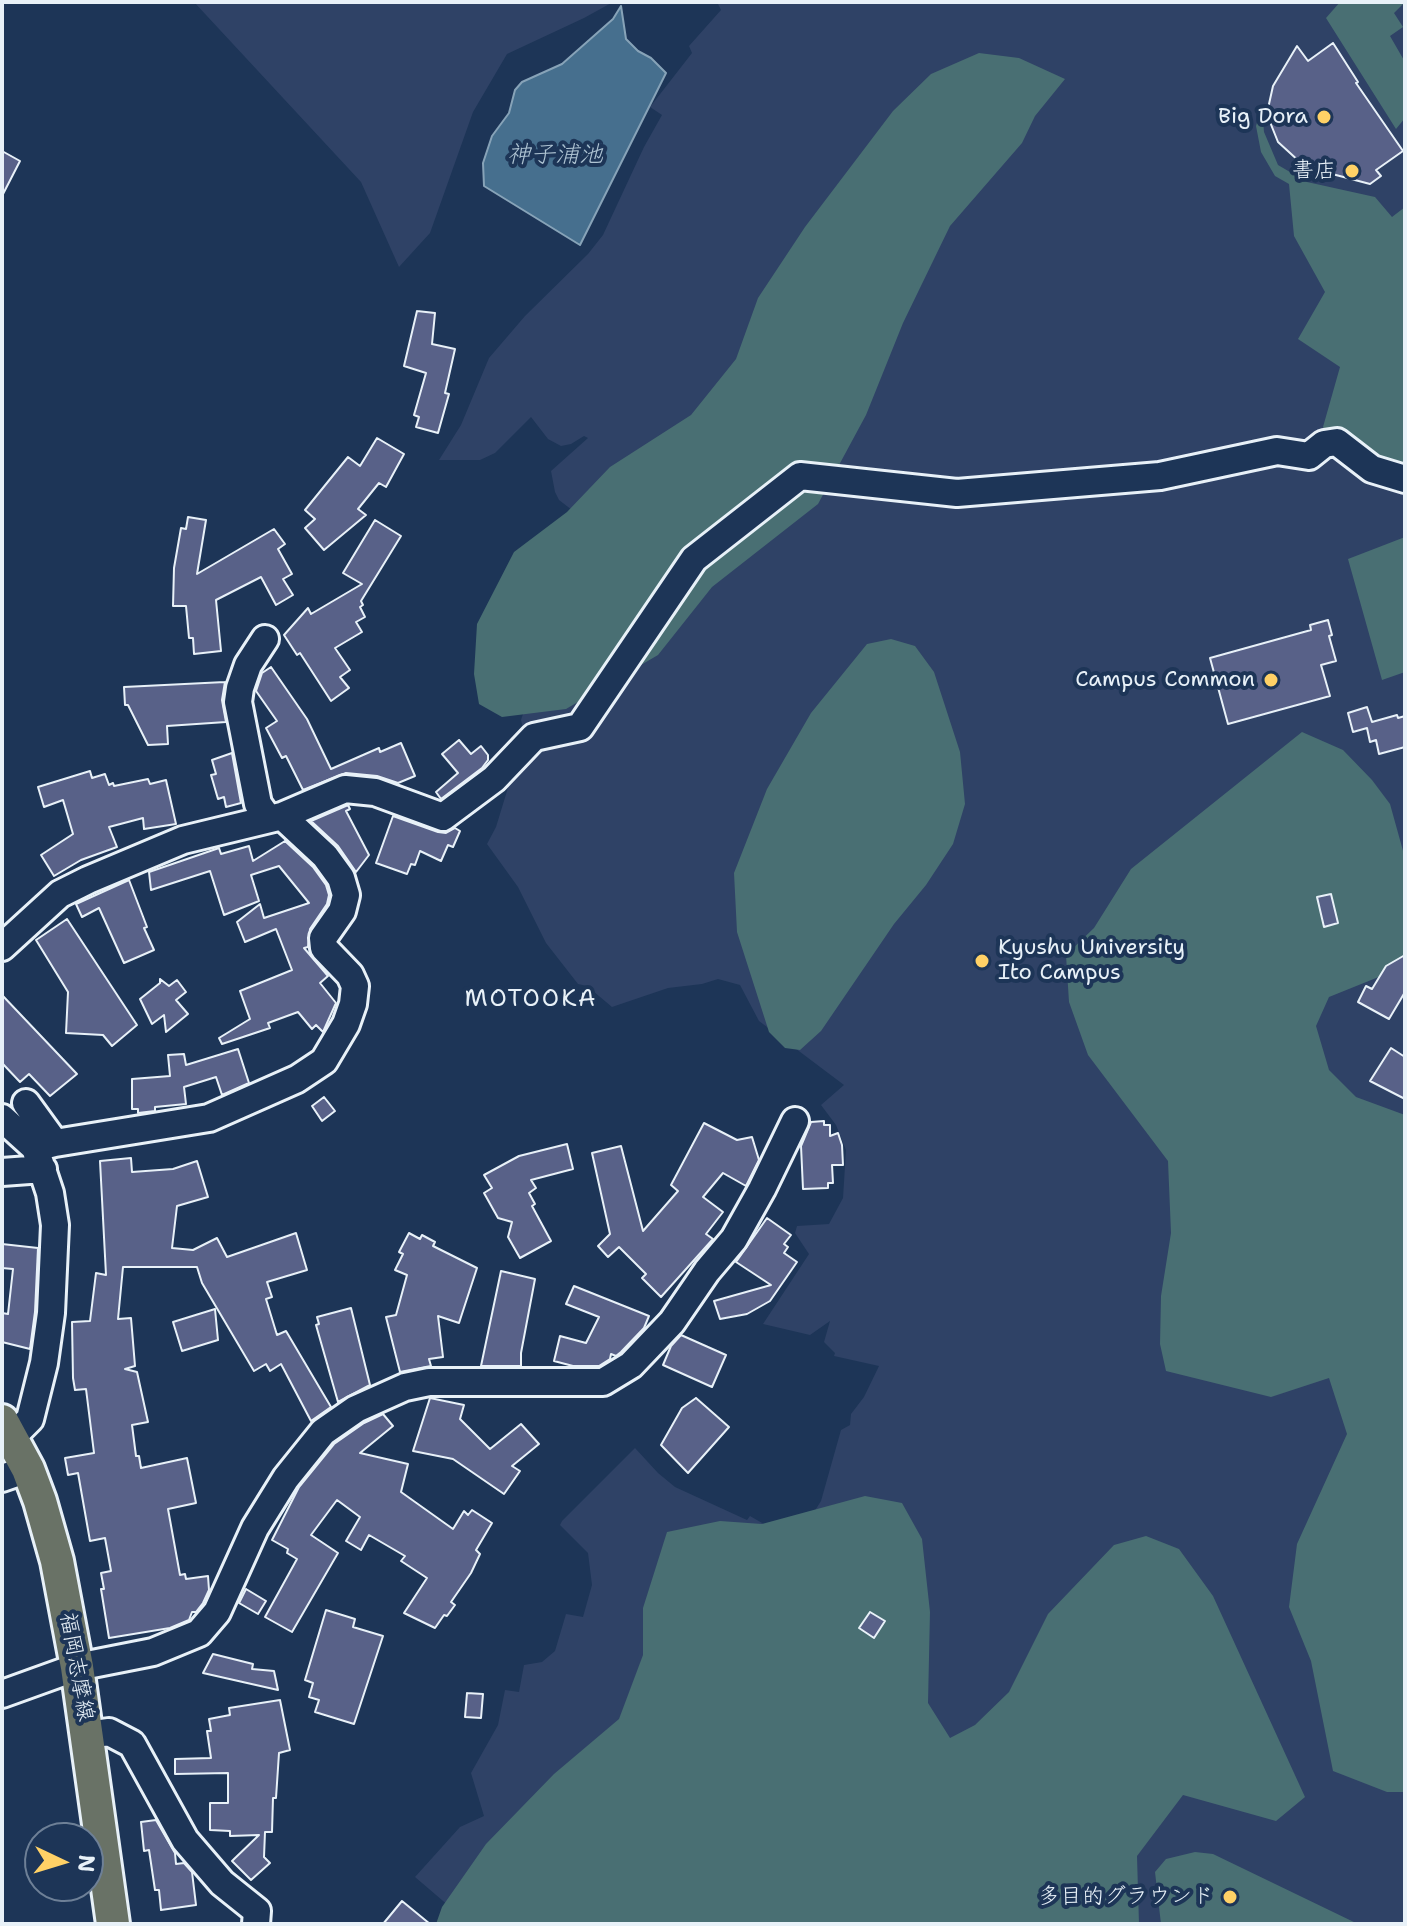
<!DOCTYPE html>
<html>
<head>
<meta charset="utf-8">
<style>
	body { margin:0 }
	#map { position:relative; width:1407px; height:1926px; overflow:hidden; background:#1d3557; font-family:"Shantell Sans",sans-serif }
	canvas { display:block }
	.frame { position:absolute; inset:0; border:4px solid #e8f1f8; pointer-events:none }
	.north { position:absolute; left:24px; top:1822px; width:80px; height:80px; box-sizing:border-box; background:#1d3557; border:2px solid #6e8097; border-radius:50%; rotate:94deg; font-size:22px; font-weight:700; line-height:32px; text-align:center; color:#e8f1f8 }
	.north::after { content:''; display:block; margin:auto; width:28px; height:36px; background:#ffd166; clip-path:polygon(50% 0,100% 100%,50% 72%,0 100%) }
</style>
</head>
<body>
<div id="map">
<canvas width="1407" height="1926"></canvas>
<div class="frame"></div>
<div class="north">N</div>
</div>
<script>
const c = document.querySelector('canvas').getContext('2d');
c.lineJoin = 'round';
function paint(path, color) {
  c.fillStyle = color;
  c.fill(path, 'evenodd');
}
function toPath(rows) {
  const path = new Path2D();
  for (const r of rows) {
    path.moveTo(r[0], r[1]);
    for (let i = 2; i < r.length; i += 2) path.lineTo(r[i], r[i + 1]);
  }
  return path;
}
function trace(path, color, width, dash) {
  c.strokeStyle = color;
  c.lineWidth = width;
  c.lineCap = dash ? 'butt' : 'round';
  c.setLineDash(dash || []);
  c.stroke(path);
}
function write(font, color, halo, rows, align = 'center') {
  c.font = font + ' "Shantell Sans","Klee One",sans-serif';
  c.lineWidth = 8;
  c.setLineDash([]);
  c.textBaseline = 'middle';
  c.strokeStyle = halo;
  c.fillStyle = color;
  for (const [text, x, y, turn = 0] of rows) {
    c.save();
    c.translate(x, y);
    c.rotate((+turn || 0) * Math.PI / 180);
    c.textAlign = isNaN(turn) ? turn : align;
    if (halo) c.strokeText(text, 0, 0);
    c.fillText(text, 0, 0);
    c.restore();
  }
}
paint(toPath([
	[194,2,613,2,584,18,507,54,473,112,430,233,399,267,361,182],
	[717,2,1405,2,1405,1924,470,1924,415,1877,460,1827,484,1816,471,1773,498,1725,505,1690,519,1692,524,1665,542,1662,555,1651,566,1614,583,1617,592,1585,588,1553,560,1525,562,1521,635,1448,658,1473,675,1487,747,1520,750,1516,795,1542,821,1501,841,1430,850,1425,851,1414,864,1397,879,1366,834,1356,835,1353,824,1342,830,1321,810,1335,763,1324,809,1254,795,1233,797,1226,829,1224,843,1198,846,1150,836,1125,821,1105,844,1085,759,1021,740,985,718,979,702,984,668,988,612,1007,587,986,578,984,546,943,518,887,487,844,496,827,507,791,523,728,521,720,585,520,559,500,555,492,551,471,588,438,584,436,571,444,561,446,548,439,531,417,495,453,480,460,439,460,461,425,489,358,525,316,588,254,603,235,644,147,662,115,650,107,692,53,689,46,721,10]
]), '#2f4266');
paint(toPath([
	[1340,2,1405,2,1394,13,1403,27,1390,36,1405,62,1405,118,1396,129,1326,18],
	[979,53,1019,58,1065,79,1035,116,1022,143,950,226,903,323,866,415,818,504,712,587,658,655,566,709,502,717,479,704,474,674,477,624,514,552,567,512,610,467,691,415,736,359,758,298,805,227,893,111,931,74],
	[1262,107,1264,132,1278,165,1307,182,1375,197,1392,217,1405,207,1405,486,1364,477,1333,456,1323,427,1340,367,1298,339,1325,292,1294,236,1289,184,1275,176,1261,152,1256,126],
	[1405,537,1405,672,1382,680,1348,559],
	[891,639,915,646,934,672,960,752,965,804,953,844,926,885,894,924,821,1031,800,1050,785,1048,769,1032,737,932,734,873,767,789,811,713,867,644],
	[1302,732,1343,750,1372,780,1390,804,1405,858,1405,973,1396,970,1329,997,1316,1026,1329,1070,1356,1097,1405,1115,1405,1792,1387,1792,1333,1771,1311,1661,1289,1607,1297,1544,1347,1434,1329,1378,1271,1397,1166,1371,1160,1344,1161,1296,1171,1233,1168,1161,1088,1055,1069,1002,1066,955,1094,928,1131,869],
	[865,1496,902,1503,922,1539,930,1612,928,1703,950,1738,975,1725,1009,1692,1048,1614,1114,1545,1146,1536,1179,1549,1213,1596,1305,1797,1276,1821,1183,1795,1137,1856,1139,1924,436,1924,442,1907,486,1844,554,1774,619,1719,643,1655,643,1608,667,1532,720,1521,762,1524],
	[1195,1852,1213,1854,1358,1924,1161,1924,1155,1872,1166,1859]
]), '#496f73');
const water = toPath([
	[621,6,626,39,638,51,651,58,666,73,580,245,484,186,483,163,492,136,509,113,515,90,522,82,562,64,613,19,621,6]
]);
paint(water, '#466f8e');
trace(water, '#87a3b8', 2);
const building = toPath([
	[1333,43,1358,82,1356,83,1403,151,1376,170,1381,176,1370,184,1317,170,1301,163,1278,142,1270,122,1269,104,1273,86,1297,46,1308,61,1333,43],
	[2,151,20,161,2,196,2,151],
	[417,311,435,313,432,344,455,349,445,393,449,394,438,433,416,427,419,417,414,415,426,373,404,366,417,311],
	[377,438,404,454,386,487,379,483,358,509,366,515,324,550,305,528,315,519,305,510,348,457,360,466,377,438],
	[188,517,206,520,197,574,274,529,285,544,278,549,292,574,283,579,293,595,276,605,261,577,216,600,221,651,194,654,193,638,189,638,186,606,173,606,174,568,181,528,186,529,188,517],
	[375,520,401,536,361,601,363,605,360,607,365,617,356,622,362,632,335,648,350,670,340,677,349,688,331,701,300,653,297,655,284,635,308,608,311,614,362,584,343,573,375,520],
	[1328,620,1332,635,1329,636,1336,661,1321,665,1330,696,1228,724,1210,658,1311,630,1310,625,1328,620],
	[271,667,307,719,331,769,379,748,380,752,401,743,415,776,398,783,377,776,346,773,303,790,286,756,282,758,266,728,277,721,256,691,262,673,271,667],
	[225,682,222,700,226,722,167,726,168,744,148,745,128,705,125,705,124,687,225,682],
	[1367,707,1372,722,1397,715,1398,718,1405,716,1405,747,1379,754,1376,740,1370,742,1367,728,1353,732,1348,713,1367,707],
	[459,740,471,754,481,746,488,755,488,760,482,768,441,799,436,792,458,773,442,754,459,740],
	[232,753,241,803,226,807,224,797,218,799,211,775,216,774,212,760,232,753],
	[90,771,92,778,105,774,109,785,113,783,114,786,148,779,150,784,166,780,176,824,144,829,143,818,109,827,117,847,81,860,54,876,41,855,73,834,63,800,44,807,38,787,90,771],
	[348,805,350,809,346,811,369,855,356,872,338,846,311,821,348,805],
	[393,816,438,832,446,833,455,828,460,831,453,847,448,845,441,861,420,851,415,865,411,864,407,874,376,863,393,816],
	[285,841,313,867,326,885,329,895,327,904,310,929,308,947,304,948,328,976,320,983,336,1003,323,1032,316,1025,312,1029,298,1012,268,1023,270,1028,222,1044,219,1038,250,1019,240,991,292,970,276,929,245,942,237,922,260,904,264,918,309,903,279,866,251,875,259,901,224,915,210,871,151,890,149,872,219,848,221,854,249,846,253,861,285,841],
	[129,880,147,927,144,928,154,950,124,963,99,908,82,917,76,904,129,880],
	[1331,894,1338,923,1324,927,1317,897,1331,894],
	[67,919,137,1025,112,1046,103,1035,66,1033,68,992,36,940,67,919],
	[1405,955,1405,992,1389,1019,1358,1002,1366,986,1372,989,1386,966,1405,955],
	[160,979,169,986,177,980,186,992,176,1000,188,1014,166,1032,164,1015,152,1024,140,999,160,983,160,979],
	[2,995,77,1074,50,1096,29,1074,20,1082,2,1063,2,995],
	[1391,1048,1405,1057,1405,1099,1370,1081,1391,1048],
	[238,1049,249,1083,222,1095,216,1077,184,1087,186,1104,155,1107,155,1111,138,1113,138,1109,132,1109,132,1079,170,1076,168,1055,184,1054,186,1065,238,1049],
	[324,1097,335,1111,322,1121,312,1106,324,1097],
	[824,1121,824,1125,830,1125,830,1136,838,1133,842,1145,843,1165,832,1165,833,1183,828,1183,828,1188,803,1189,801,1146,811,1122,824,1121],
	[704,1123,737,1140,752,1137,759,1160,746,1186,723,1173,703,1197,723,1212,706,1234,713,1239,661,1297,642,1278,646,1274,619,1247,608,1257,598,1246,610,1234,592,1153,621,1146,643,1231,678,1191,671,1185,704,1123],
	[567,1144,573,1169,531,1180,536,1188,529,1193,535,1204,532,1206,551,1241,520,1258,508,1237,512,1222,498,1218,484,1193,492,1188,484,1175,519,1156,567,1144],
	[131,1158,132,1172,173,1169,197,1161,208,1197,177,1206,172,1248,193,1250,217,1238,227,1257,296,1233,307,1270,267,1282,272,1297,266,1299,277,1335,286,1331,331,1407,311,1421,281,1364,270,1371,266,1364,254,1371,202,1283,197,1267,123,1267,118,1319,131,1318,135,1366,125,1369,137,1372,148,1422,132,1425,136,1456,139,1456,141,1468,187,1458,196,1503,168,1509,180,1575,185,1574,186,1579,208,1576,209,1590,203,1603,196,1612,192,1612,189,1620,170,1628,109,1638,101,1589,104,1589,101,1573,111,1571,105,1538,90,1541,78,1473,68,1475,65,1458,94,1453,86,1389,75,1390,73,1378,72,1322,90,1321,96,1273,106,1275,100,1161,131,1158],
	[767,1218,791,1235,784,1244,788,1247,784,1253,797,1262,770,1301,747,1314,720,1319,714,1301,771,1285,736,1262,767,1218],
	[409,1233,420,1239,422,1235,435,1242,433,1246,477,1268,459,1323,438,1316,443,1357,429,1359,431,1366,400,1372,386,1317,396,1315,407,1275,395,1270,403,1254,399,1252,409,1233],
	[2,1244,38,1248,35,1312,30,1349,2,1342,2,1313,8,1314,13,1269,2,1268,2,1244],
	[501,1271,535,1279,521,1353,521,1366,481,1366,501,1271],
	[574,1286,649,1316,644,1328,621,1352,616,1356,611,1354,610,1359,599,1366,573,1366,554,1361,560,1336,586,1343,599,1317,566,1304,574,1286],
	[351,1308,370,1385,338,1402,316,1325,319,1324,317,1317,351,1308],
	[215,1309,218,1340,182,1351,173,1322,215,1309],
	[681,1335,726,1355,712,1387,663,1365,671,1346,681,1335],
	[430,1398,464,1405,460,1419,490,1449,521,1424,539,1444,512,1466,520,1471,504,1494,453,1459,413,1451,430,1398],
	[696,1398,729,1427,688,1473,661,1445,682,1408,696,1398],
	[383,1414,393,1426,360,1453,408,1464,401,1492,453,1529,464,1511,468,1515,472,1510,492,1523,476,1550,480,1554,471,1573,451,1602,455,1605,447,1616,444,1615,435,1628,404,1613,427,1578,401,1561,405,1556,369,1535,361,1550,346,1541,360,1517,337,1500,311,1535,338,1553,292,1632,265,1617,297,1559,287,1553,288,1549,272,1540,299,1487,334,1444,364,1423,383,1414],
	[246,1589,266,1601,258,1614,239,1603,246,1589],
	[326,1610,355,1619,353,1627,383,1636,354,1724,315,1712,319,1700,309,1697,313,1683,305,1680,326,1610],
	[870,1612,885,1621,874,1638,859,1628,870,1612],
	[213,1654,253,1664,252,1669,274,1671,278,1690,203,1673,213,1654],
	[467,1693,483,1694,481,1718,465,1717,467,1693],
	[280,1700,290,1750,279,1753,276,1798,273,1798,272,1832,265,1832,264,1857,270,1863,251,1880,232,1861,259,1835,230,1836,230,1831,210,1830,210,1803,228,1803,228,1773,175,1774,175,1759,211,1758,207,1731,211,1731,209,1719,230,1715,229,1708,280,1700],
	[156,1820,175,1853,176,1864,184,1863,192,1872,196,1905,161,1910,159,1890,155,1890,149,1850,144,1851,141,1822,156,1820],
	[402,1901,430,1924,383,1924,402,1901]
]);
paint(building, '#586188');
trace(building, '#e8f1f8', 2);
const minor = toPath([
	[265,639,248,665,240,688,238,702,258,804,268,818],
	[2,947,60,894,88,880,183,840,282,816,345,789,375,792,443,817,494,779,534,737,580,727,694,559,800,476,957,493,1160,476,1277,451,1309,456,1324,444,1337,442,1372,469,1405,479],
	[26,1103,55,1143],
	[2,1118,35,1148,50,1193,55,1225,51,1313,44,1363,30,1419,12,1437],
	[35,1148,55,1143,209,1118,297,1079,324,1061,346,1024,353,1004,355,986,350,975,324,948,323,938,342,911,346,895,341,878,325,856,282,816],
	[2,1172,43,1169],
	[2,1478,28,1469],
	[2,1694,77,1667,153,1652,199,1633,217,1612,255,1528,286,1478,323,1432,356,1409,405,1387,429,1382,603,1382,631,1365,672,1322,707,1271,734,1239,762,1189,795,1121],
	[87,1735,109,1732,132,1744,185,1840,222,1883,257,1911,256,1924]
]);
const major = toPath([
	[2,1421,28,1469,40,1501,57,1561,77,1667,113,1924]
]);
trace(minor, '#e8f1f8', 32);
trace(major, '#e8f1f8', 38);
trace(minor, '#1d3557', 26);
trace(major, '#697266', 32);
for (const [x, y, r, color] of [
	[1324,117,8,"#ffd166"],
	[1352,171,8,"#ffd166"],
	[1271,680,8,"#ffd166"],
	[982,961,8,"#ffd166"],
	[1230,1897,8,"#ffd166"]
]) {
  const dot = new Path2D();
  dot.arc(x, y, r, 0, 2 * Math.PI);
  c.fillStyle = color;
  c.fill(dot);
  trace(dot, '#1d3557', 3);
}
write('22px', '#e8f1f8', '#1d3557', [
	["Big Dora",1308,117],
	["書店",1336,171],
	["Campus Common",1255,680],
	["Kyushu University",998,948,"left"],
	["Ito Campus",998,973,"left"],
	["多目的グラウンド",1214,1897]
], 'right');
write('22px', '#e8f1f8', '#1d3557', [
	["福岡志摩線",76,1667,80]
]);
write('italic 24px', '#afc4d3', '#1d3557', [
	["神子浦池",555,156]
]);
c.letterSpacing = '2px';
write('24px', '#e8f1f8', '#1d3557', [
	["MOTOOKA",531,1000]
]);
c.letterSpacing = '0px';
</script>
</body>
</html>
